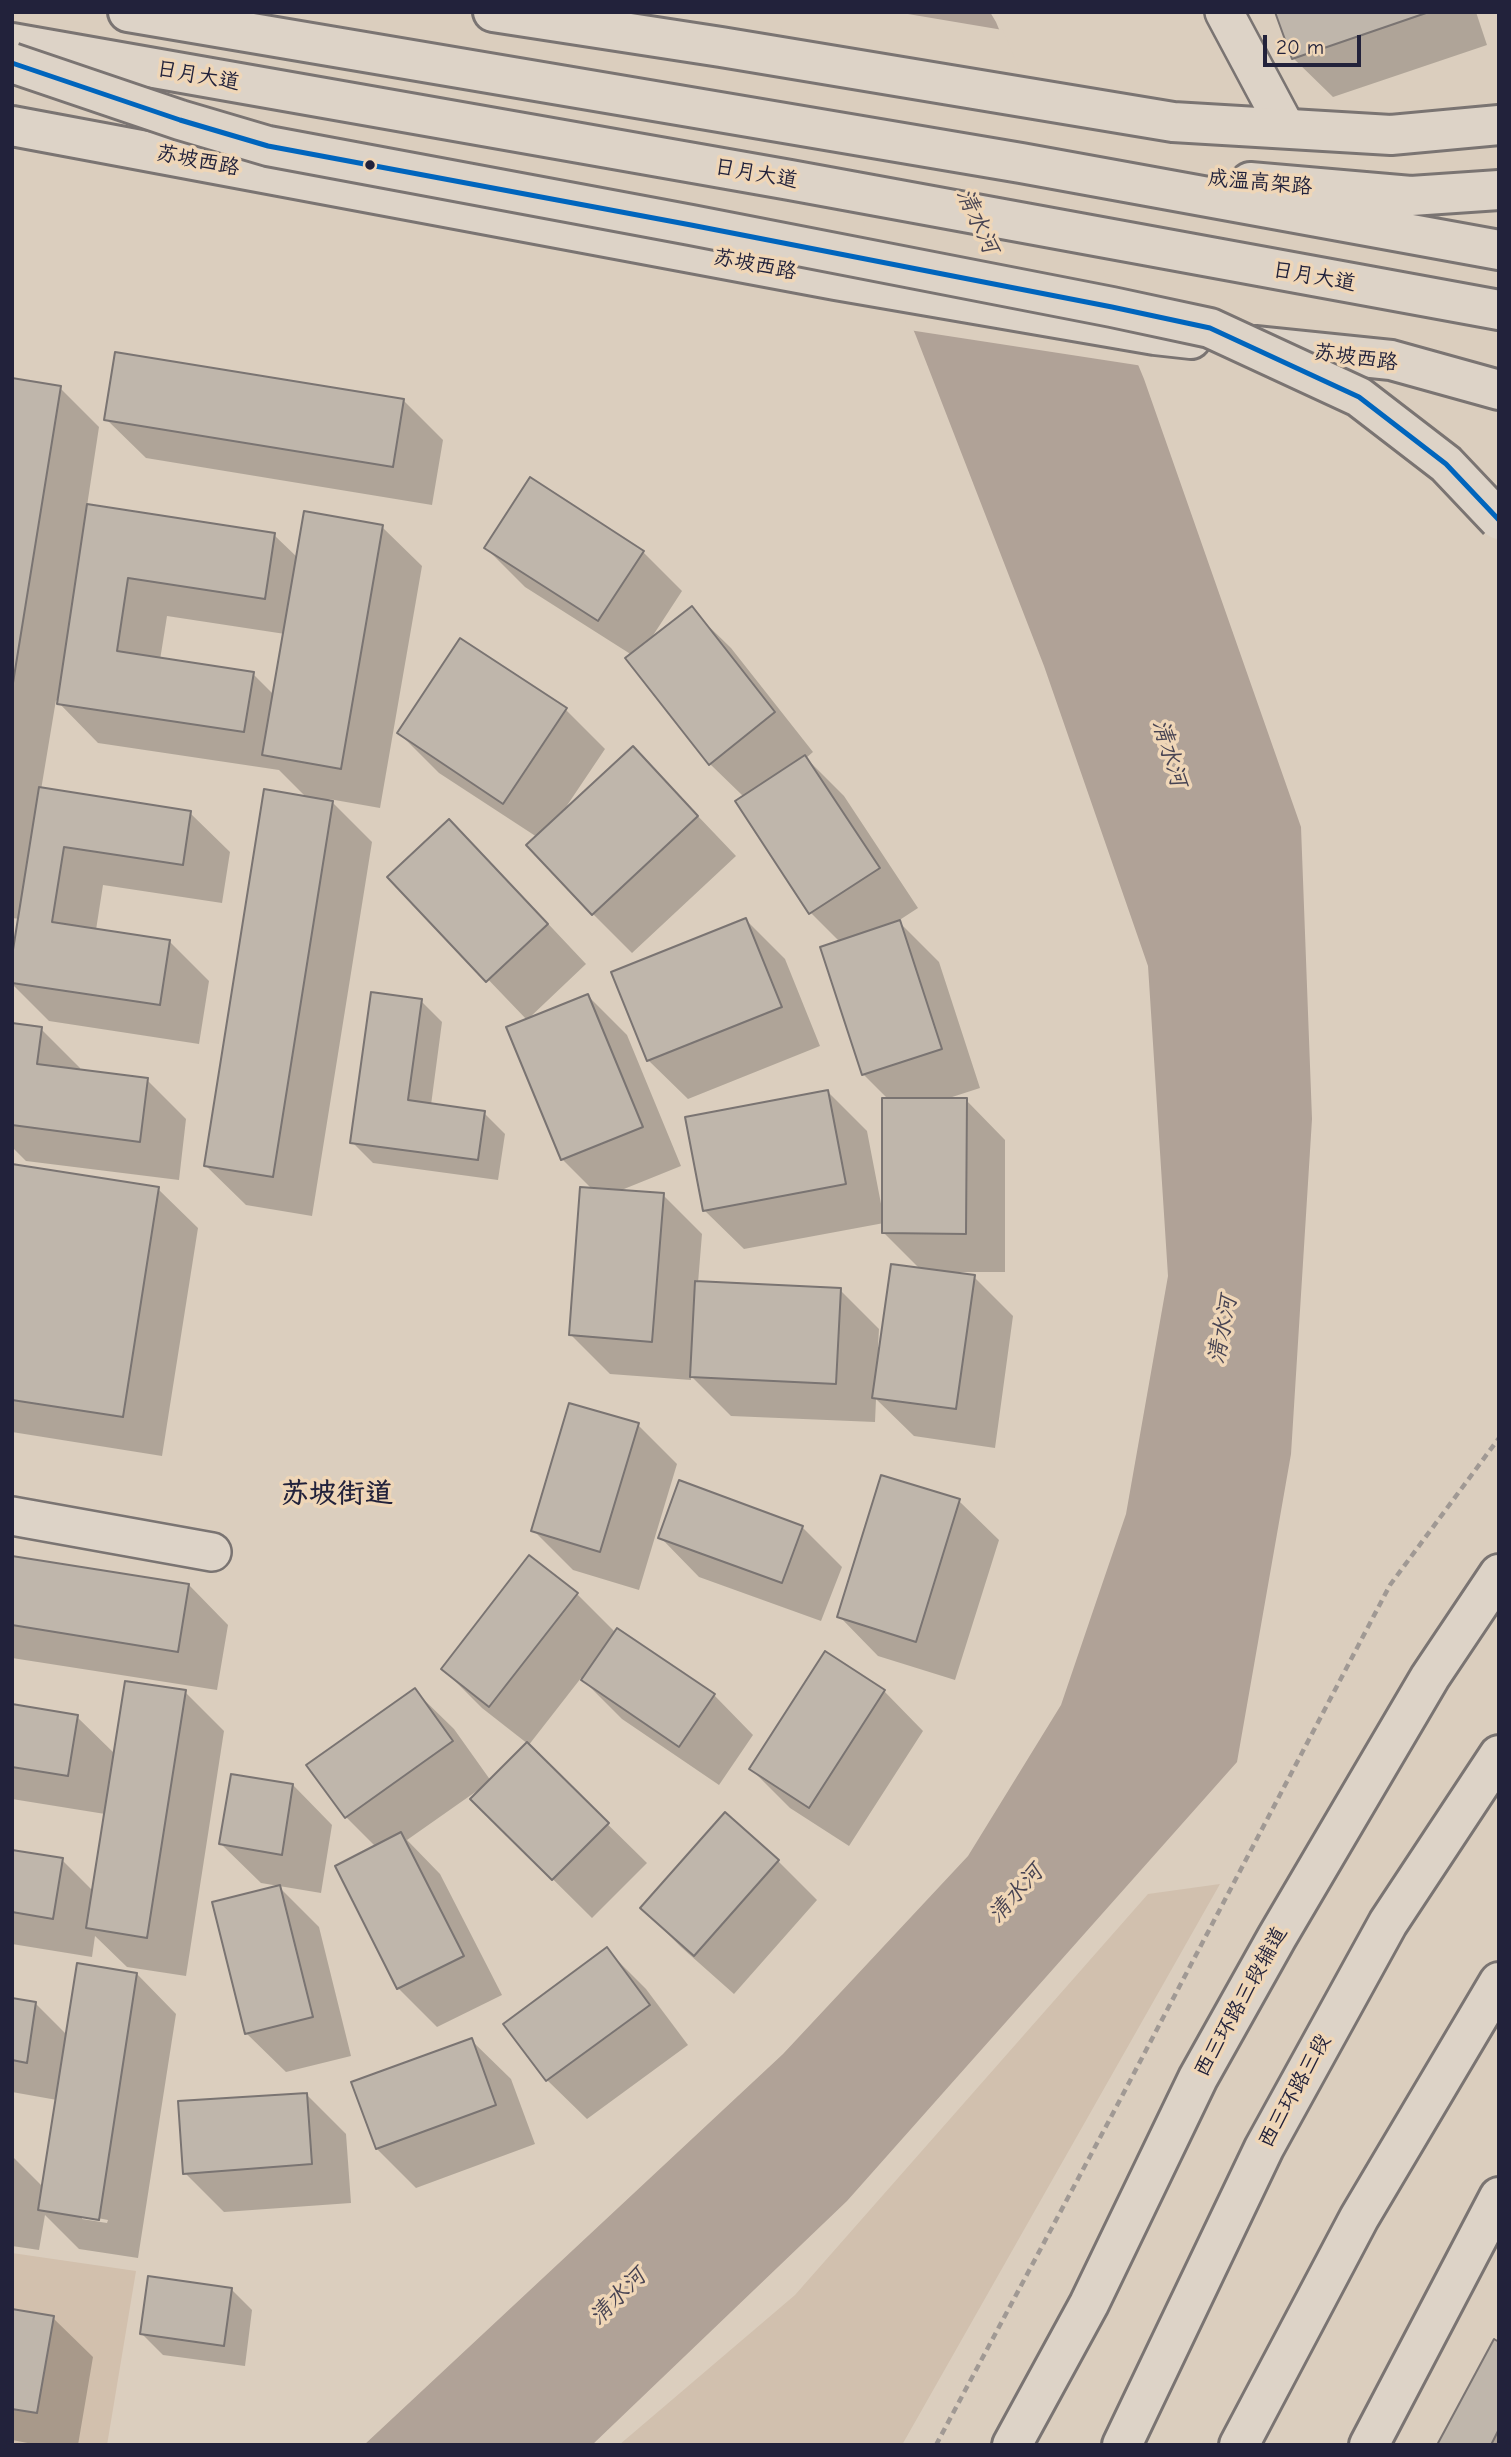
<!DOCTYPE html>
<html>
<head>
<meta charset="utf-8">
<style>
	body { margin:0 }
	#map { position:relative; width:1511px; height:2457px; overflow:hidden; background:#dbcebe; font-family:"Comic Neue",sans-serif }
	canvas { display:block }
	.frame { position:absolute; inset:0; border:14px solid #22223b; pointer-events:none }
	.scale { position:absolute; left:1263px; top:35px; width:98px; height:32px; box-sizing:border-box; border:4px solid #22223b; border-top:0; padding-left:9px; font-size:21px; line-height:24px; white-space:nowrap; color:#22223b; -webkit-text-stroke:5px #efd6b7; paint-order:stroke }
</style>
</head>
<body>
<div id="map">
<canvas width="1511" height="2457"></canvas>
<div class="frame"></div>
<div class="scale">20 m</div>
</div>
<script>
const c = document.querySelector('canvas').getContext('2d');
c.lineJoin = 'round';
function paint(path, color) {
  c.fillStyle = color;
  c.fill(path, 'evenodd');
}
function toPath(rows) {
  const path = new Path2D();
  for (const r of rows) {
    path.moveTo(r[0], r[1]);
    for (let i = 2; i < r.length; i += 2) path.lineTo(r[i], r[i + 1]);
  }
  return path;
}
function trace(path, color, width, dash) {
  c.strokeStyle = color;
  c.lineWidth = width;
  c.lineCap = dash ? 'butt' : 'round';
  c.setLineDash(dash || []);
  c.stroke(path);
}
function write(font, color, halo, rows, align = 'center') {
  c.font = font + ' "Comic Neue","LXGW WenKai TC",sans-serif';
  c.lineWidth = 7;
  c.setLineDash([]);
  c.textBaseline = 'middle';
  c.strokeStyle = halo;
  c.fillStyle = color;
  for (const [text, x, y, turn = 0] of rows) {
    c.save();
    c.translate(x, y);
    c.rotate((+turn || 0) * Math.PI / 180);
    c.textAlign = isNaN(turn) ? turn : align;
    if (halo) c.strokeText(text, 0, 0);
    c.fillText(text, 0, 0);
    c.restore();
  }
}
paint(toPath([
	[12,2253,136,2271,107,2445,12,2445]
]), '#d2c0ad');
paint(toPath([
	[1220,1884,902,2445,619,2445,795,2295,1148,1894]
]), '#d1c0ae');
paint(toPath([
	[778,12,990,12,996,22,1144,379,1301,827,1312,1119,1291,1454,1237,1762,847,2201,592,2445,364,2445,783,2054,968,1856,1061,1705,1126,1514,1168,1276,1148,966,1044,666,916,336]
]), '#b0a297');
paint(toPath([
	[774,12,896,12,1003,30,1143,366,909,330]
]), '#dbcebe');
paint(toPath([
	[1277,12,1476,12,1487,45,1333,97,1293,58],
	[12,380,60,388,99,427,87,506,274,535,298,558,382,527,422,566,380,808,329,799,372,842,312,1216,246,1205,206,1166,307,798,279,770,98,743,56,700,41,790,190,813,230,852,222,903,103,885,96,930,169,941,209,981,199,1044,49,1021,12,984,12,967,20,919,12,918],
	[167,616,285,634,274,695,253,674,160,660],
	[404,401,443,440,432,505,146,458,106,419],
	[486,548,643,552,682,591,650,640,691,609,731,648,813,752,806,758,844,796,918,908,898,921,939,962,980,1088,946,1099,966,1100,1005,1140,1005,1272,954,1272,954,1274,974,1277,1013,1316,995,1448,914,1436,876,1399,875,1422,731,1416,691,1376,691,1380,610,1374,571,1335,592,1189,562,1159,588,996,627,1035,681,1166,619,1191,663,1195,702,1234,698,1283,840,1290,879,1329,878,1347,881,1347,921,1270,883,1232,884,1223,744,1249,704,1210,828,1092,867,1131,882,1209,884,1209,889,1100,863,1074,840,942,811,913,744,797,710,764,632,655,525,587],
	[566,710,605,749,564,810,633,748,736,856,632,953,593,914,537,837,439,773,399,733],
	[488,860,586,964,527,1020,390,877],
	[746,920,785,959,820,1046,688,1099,648,1060],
	[421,1001,442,1022,431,1105,484,1113,505,1134,498,1180,373,1163,352,1142],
	[12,1025,41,1029,80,1068,80,1071,147,1080,186,1119,179,1180,26,1161,12,1147],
	[12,1166,158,1189,198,1228,162,1456,12,1432],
	[638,1425,677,1464,639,1590,573,1570,533,1530],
	[882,1477,959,1501,999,1540,955,1680,878,1656,839,1616],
	[802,1527,842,1567,821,1621,699,1577,660,1537],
	[12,1558,189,1585,228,1625,217,1690,12,1658],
	[577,1594,616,1633,714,1695,753,1735,719,1785,622,1719,581,1678,528,1746,647,1863,592,1918,472,1799,482,1789,481,1788,407,1840,440,1874,502,1995,437,2027,398,1988,376,1847,346,1817,414,1690,454,1729,491,1781,528,1744,482,1708,443,1669],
	[884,1691,923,1731,849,1846,790,1808,751,1769],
	[185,1692,224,1731,186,1976,127,1967,95,1936,92,1957,12,1944,12,1852,62,1860,93,1891,105,1814,12,1799,12,1706,77,1717,115,1754],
	[293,1785,332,1825,321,1893,261,1883,221,1844],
	[778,1861,817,1900,734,1994,681,1947,642,1908],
	[279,1887,319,1927,351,2056,286,2072,246,2033],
	[607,1950,646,1989,688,2045,587,2119,547,2080,506,2024],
	[137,1974,176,2014,138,2258,79,2249,45,2215,39,2250,12,2246,12,2156,43,2187,57,2100,12,2092,12,2000,36,2004,67,2035],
	[82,2215,108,2220,107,2223,82,2219],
	[471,2040,511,2079,535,2144,416,2188,377,2149],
	[307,2095,346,2134,351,2203,224,2212,185,2173],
	[231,2289,252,2310,245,2366,163,2355,142,2334],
	[12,2311,53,2318,93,2357,78,2445,38,2445,12,2440],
	[1499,2344,1499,2445,1439,2445]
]), '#0003');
const building = toPath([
	[1275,12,1429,12,1292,59,1275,12],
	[115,352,404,399,393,467,104,420,115,352],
	[12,378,61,386,12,689,12,378],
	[530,477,644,551,598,621,484,548,530,477],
	[87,504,275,533,265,599,128,578,117,651,254,672,244,732,57,704,87,504],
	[304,511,383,525,341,769,262,755,304,511],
	[692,606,775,712,709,765,625,658,692,606],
	[460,638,567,708,503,804,397,733,460,638],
	[633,746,698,816,592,915,526,845,633,746],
	[805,755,880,868,809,914,735,801,805,755],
	[39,787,191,811,183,865,64,847,52,922,170,940,160,1005,12,983,12,956,39,787],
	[264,789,333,801,273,1177,204,1166,264,789],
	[449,819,548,924,486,982,387,877,449,819],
	[746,918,782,1007,647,1061,611,972,746,918],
	[900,920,942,1049,862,1075,820,947,900,920],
	[371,992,422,999,408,1100,485,1111,478,1160,350,1143,371,992],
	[588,994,643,1127,561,1160,506,1027,588,994],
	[12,1023,42,1027,37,1064,148,1078,140,1142,12,1125,12,1023],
	[828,1090,846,1184,703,1211,685,1117,828,1090],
	[882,1098,967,1098,966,1234,882,1233,882,1098],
	[12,1164,159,1187,123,1417,12,1400,12,1164],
	[580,1187,664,1193,652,1342,569,1335,580,1187],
	[891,1264,975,1275,956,1409,872,1398,891,1264],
	[695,1281,841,1288,836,1384,690,1377,695,1281],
	[569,1403,639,1423,600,1552,531,1531,569,1403],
	[881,1475,960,1499,916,1642,837,1617,881,1475],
	[679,1480,803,1526,782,1583,658,1538,679,1480],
	[529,1555,578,1593,489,1707,441,1669,529,1555],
	[12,1556,189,1584,178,1652,12,1625,12,1556],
	[617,1628,715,1694,679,1747,581,1680,617,1628],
	[825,1651,885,1690,809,1808,749,1769,825,1651],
	[125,1681,186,1690,147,1938,86,1928,125,1681],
	[415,1688,453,1741,345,1818,306,1765,415,1688],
	[12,1704,78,1715,68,1776,12,1767,12,1704],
	[527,1742,609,1823,552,1880,470,1799,527,1742],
	[231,1774,293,1784,282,1855,219,1844,231,1774],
	[725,1812,779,1860,694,1956,640,1908,725,1812],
	[401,1832,464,1956,397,1989,335,1866,401,1832],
	[12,1850,63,1858,53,1919,12,1912,12,1850],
	[280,1885,313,2017,245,2034,212,1902,280,1885],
	[607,1947,650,2005,546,2081,503,2024,607,1947],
	[77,1963,137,1973,99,2220,38,2210,77,1963],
	[12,1998,36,2002,27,2063,12,2060,12,1998],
	[472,2038,496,2105,376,2149,351,2082,472,2038],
	[307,2093,312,2164,183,2174,178,2101,307,2093],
	[148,2276,232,2288,224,2346,140,2334,148,2276],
	[12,2309,54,2316,37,2413,12,2409,12,2309],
	[1494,2339,1499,2342,1499,2429,1491,2445,1437,2445,1494,2339]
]);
paint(building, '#bfb6ab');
trace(building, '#7a7472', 2);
const minor = toPath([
	[1224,12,1286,128],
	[12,1516,212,1552]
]);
const major = toPath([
	[493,12,721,47,1173,122,1391,135,1499,125],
	[12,126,836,280,1155,335,1191,339],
	[1255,346,1391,360,1499,390],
	[1012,2445,1089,2304,1198,2078,1277,1937,1430,1677,1499,1574],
	[1369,2445,1499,2197]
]);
const highway = toPath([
	[128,12,1021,163,1499,250],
	[12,43,790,180,1499,310],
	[1250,182,1411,196,1499,190],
	[1122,2445,1264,2148,1388,1923,1499,1755],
	[1239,2445,1359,2218,1499,1982]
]);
trace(minor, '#7a7472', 42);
trace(major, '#7a7472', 44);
trace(highway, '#7a7472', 44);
trace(toPath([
	[936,2445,1111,2117,1390,1585,1499,1438]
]), '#a09994', 4.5, [7, 5]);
trace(minor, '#ddd3c7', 37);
trace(major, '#ddd3c7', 38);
trace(highway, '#ddd3c7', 38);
const highwayBridge = toPath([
	[12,63,180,120,268,146,691,225,1112,307,1210,328,1359,397,1446,464,1499,520]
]);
trace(highwayBridge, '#7a7472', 44, []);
trace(highwayBridge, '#ddd3c7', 38);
trace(toPath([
	[12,63,180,120,268,146,691,225,1112,307,1210,328,1359,397,1446,464,1499,520]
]), '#0065bd', 5);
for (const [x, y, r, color] of [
	[370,165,6,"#22223b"]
]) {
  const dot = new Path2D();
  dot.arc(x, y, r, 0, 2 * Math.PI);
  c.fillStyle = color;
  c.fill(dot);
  trace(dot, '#efd6b7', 2.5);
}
write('21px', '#22223b', '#efd6b7', [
	["日月大道",198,76,10],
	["苏坡西路",198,161,11],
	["日月大道",756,174,10],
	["成温高架路",1260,183,5],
	["苏坡西路",755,265,11],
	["日月大道",1314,277,10],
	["苏坡西路",1356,358,8],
	["西三环路三段辅道",1241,2002,-61],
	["西三环路三段",1295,2091,-61]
]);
write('italic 23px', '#474352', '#efd6b7', [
	["清水河",977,221,65],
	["清水河",1169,753,73],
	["清水河",1223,1330,-79],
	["清水河",1016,1894,-48],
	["清水河",618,2297,-45]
]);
write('bold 28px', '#22223b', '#efd6b7', [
	["苏坡街道",337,1494]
]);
</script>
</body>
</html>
